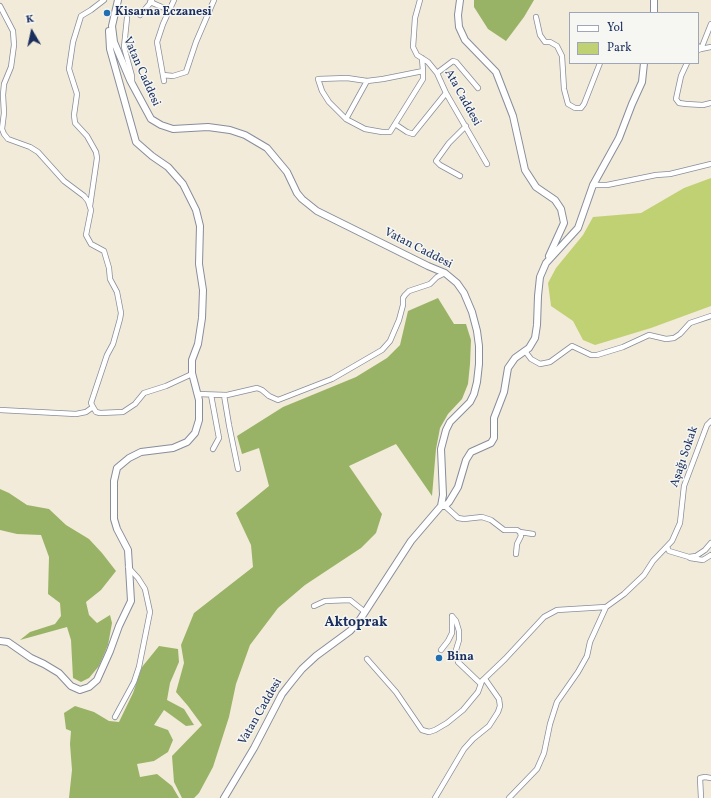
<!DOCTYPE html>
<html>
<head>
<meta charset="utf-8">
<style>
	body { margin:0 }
	#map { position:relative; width:711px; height:798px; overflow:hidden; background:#f2ebd9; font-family:Vollkorn,serif }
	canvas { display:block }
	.legend { position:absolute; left:569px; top:12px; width:130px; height:52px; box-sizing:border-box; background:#f6f6f2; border:1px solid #9ea6b7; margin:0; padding:5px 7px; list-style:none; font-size:12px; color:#1b2f5e }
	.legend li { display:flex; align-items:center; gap:8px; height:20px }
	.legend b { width:20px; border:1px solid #9ea6b7 }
	.north { position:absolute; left:12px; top:12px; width:40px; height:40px; -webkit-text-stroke:3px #f6f6f2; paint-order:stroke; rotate:351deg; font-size:11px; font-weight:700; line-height:16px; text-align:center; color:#1b2f5e }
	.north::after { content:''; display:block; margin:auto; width:14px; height:18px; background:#1b2f5e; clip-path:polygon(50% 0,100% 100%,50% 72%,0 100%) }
</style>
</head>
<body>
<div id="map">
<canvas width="711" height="798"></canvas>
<ul class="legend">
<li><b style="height:5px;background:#fff"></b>Yol</li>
<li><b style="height:11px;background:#c0d174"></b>Park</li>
</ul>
<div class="north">K</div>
</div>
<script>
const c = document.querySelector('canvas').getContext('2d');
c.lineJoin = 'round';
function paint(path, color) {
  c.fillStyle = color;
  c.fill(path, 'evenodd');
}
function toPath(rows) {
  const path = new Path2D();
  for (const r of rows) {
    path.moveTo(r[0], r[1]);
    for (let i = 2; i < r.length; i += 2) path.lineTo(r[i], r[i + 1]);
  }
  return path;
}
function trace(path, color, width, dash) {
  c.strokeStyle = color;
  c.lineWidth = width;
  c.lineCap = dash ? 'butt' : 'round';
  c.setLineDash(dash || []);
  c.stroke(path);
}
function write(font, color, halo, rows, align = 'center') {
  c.font = font + ' Vollkorn,serif';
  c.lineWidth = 3;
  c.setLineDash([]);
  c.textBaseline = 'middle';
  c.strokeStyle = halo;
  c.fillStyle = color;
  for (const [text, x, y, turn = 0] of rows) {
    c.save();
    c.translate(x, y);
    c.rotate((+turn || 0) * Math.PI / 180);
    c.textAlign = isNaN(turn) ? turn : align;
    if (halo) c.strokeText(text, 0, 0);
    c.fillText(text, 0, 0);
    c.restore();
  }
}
paint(toPath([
	[711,178,711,306,651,328,595,345,583,340,573,321,551,306,548,283,556,268,583,235,593,217,641,213,684,188]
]), '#c0d174');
paint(toPath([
	[474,0,534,0,524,17,506,41,488,29,474,7],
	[438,298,454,324,466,324,471,340,470,364,468,384,462,399,448,414,440,428,436,449,432,496,396,444,349,466,382,514,376,533,361,548,305,585,278,608,250,645,236,684,229,717,213,767,199,793,194,798,182,798,174,782,172,756,202,725,188,706,176,692,184,663,181,645,194,613,253,567,251,545,236,513,269,486,259,448,242,454,237,436,283,407,356,377,387,358,400,345,408,311],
	[0,489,9,493,27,505,49,509,66,525,89,539,102,553,116,571,101,590,86,602,89,615,97,623,110,615,112,623,108,645,99,666,89,678,81,682,73,678,71,640,67,627,20,640,30,632,55,624,61,616,60,603,48,594,49,557,41,535,17,534,0,530],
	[159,646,178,649,179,662,170,683,167,700,184,709,194,725,186,726,164,710,154,725,168,730,173,740,168,752,154,761,137,764,140,777,157,774,172,786,179,798,69,798,72,770,70,744,71,731,66,729,64,713,75,706,94,712,109,721,119,722,133,693,142,667]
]), '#98b366');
const street = toPath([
	[420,0,415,18,413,47,417,55,428,62,437,73,446,93,487,164],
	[150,2,169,10],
	[0,6,13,31,14,45,11,67,4,84,3,95,4,113,2,129,4,134,8,139,30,147,38,152,64,181,84,196,88,201,91,210,86,235,91,244,104,251,109,268,110,279,117,292,121,313,120,319,113,344,107,355,91,403,93,407,96,412,100,413,123,412,135,404,144,393,166,386,192,374],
	[140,15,152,1],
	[536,17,540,35,545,42,550,42,557,46,562,56,564,89,568,104,575,108,581,108,584,104,600,63],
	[127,18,124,47,132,76,132,83],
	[698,46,701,49,711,47],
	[698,50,701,49,711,24],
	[687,63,681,76,676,99,679,103,686,104,703,105,711,103],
	[437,73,453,61,456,62,478,88],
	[163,75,173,76,186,72,196,42,214,0],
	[164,81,157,42,163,24,174,0],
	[367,81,346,119,365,129,382,132,390,132,423,79,423,71],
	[346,119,329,102,322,91,318,79,347,78,367,81,383,79,423,71,422,58],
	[395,124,407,132,413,134,446,93],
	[460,176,440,165,436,161,449,143,466,126],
	[593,185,607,185,656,175,670,174,711,164],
	[90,206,97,158,96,152,87,136,75,123,74,115,77,94,69,69,73,42,81,16,91,10,104,0],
	[525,351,531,359,540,364,550,362,572,346,591,355,597,355,623,347,649,335,666,339,674,338,680,334,690,323,711,316],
	[197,394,227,395,257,388,262,390,269,396,278,400,332,379,382,350,390,341,399,320,403,305,403,298,405,295,409,291,430,284,437,277,445,273],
	[211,395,219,438,213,449],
	[224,395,229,425,238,469],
	[0,410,76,414,86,412,93,407],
	[445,506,458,518,464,519,482,517,491,520,504,530,517,530,520,532,521,536,517,544,516,554],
	[520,532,533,534],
	[667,547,669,551,689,557,696,556,705,550,711,543],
	[690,558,703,560,711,555],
	[314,606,325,601,350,600,365,612],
	[441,650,448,641,452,633,452,616,456,621,459,631,459,640,456,650,458,662,481,684],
	[367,659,396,692,422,730,429,732,435,730,447,723,463,710,478,692,482,681,505,659,544,617,557,610,606,607],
	[115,717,134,682,139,667,150,612,145,589,138,578,128,567],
	[435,798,464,749,473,739,489,726,498,712,500,706,499,699,485,679],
	[509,798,537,769,544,753,550,724,557,702,578,672,587,656,590,642,606,607,624,594,644,575,653,561,672,541,680,523,684,486,707,425,711,421],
	[701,798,700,778,705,777,711,778]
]);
const secondary = toPath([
	[118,0,112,26,114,42,130,80,151,119,161,125,173,129,208,127,230,130,245,135,267,148,287,172,297,193,302,199,317,211,428,266,445,273,457,283,464,293,472,312,477,331,479,346,479,364,477,382,474,394,470,402,450,422,446,430,441,449,443,495,441,506,411,541,359,621,350,631,316,656,302,669,293,680,282,694,254,748,224,798],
	[460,0,458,15,459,27,465,40,496,72,513,116,525,170,536,187,555,200,561,209,564,223,549,256],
	[654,0,654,13],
	[441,506,445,506,449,502,458,487,466,460,471,452,491,443,494,438,494,418,504,392,508,368,515,358,529,348,535,338,537,325,538,296,540,277,546,263,578,228,593,185,619,138,632,104,642,82,644,63],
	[0,641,8,642,31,658,44,664,59,673,71,686,80,690,89,687,97,680,110,651,119,626,131,601,128,550,117,529,114,519,114,481,117,468,129,458,141,452,173,448,187,442,195,433,199,420,199,400,192,373,192,360,198,344,202,318,203,290,199,264,200,226,196,210,183,184,168,167,152,156,136,142,110,49,109,31]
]);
trace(street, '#868d9c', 6);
trace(secondary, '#868d9c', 8);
trace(street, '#fff', 4.5);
trace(secondary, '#fff', 6);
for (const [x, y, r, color] of [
	[107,13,4,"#1f6fb2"],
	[439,658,4,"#1f6fb2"]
]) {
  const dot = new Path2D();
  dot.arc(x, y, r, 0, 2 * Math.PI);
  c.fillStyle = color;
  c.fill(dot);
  trace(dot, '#f6f6f2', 1.5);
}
write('bold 12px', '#1b2f5e', '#f6f6f2', [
	["Kisarna Eczanesi",115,13],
	["Bina",447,658]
], 'left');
write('12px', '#1b2f5e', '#f6f6f2', [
	["Vatan Caddesi",141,72,66],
	["Ata Caddesi",462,98,61],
	["Vatan Caddesi",418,249,27],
	["Aşağı Sokak",685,457,-71],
	["Vatan Caddesi",261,712,-60]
]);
write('bold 14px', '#1b2f5e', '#f6f6f2', [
	["Aktoprak",356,623]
]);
</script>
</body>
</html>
